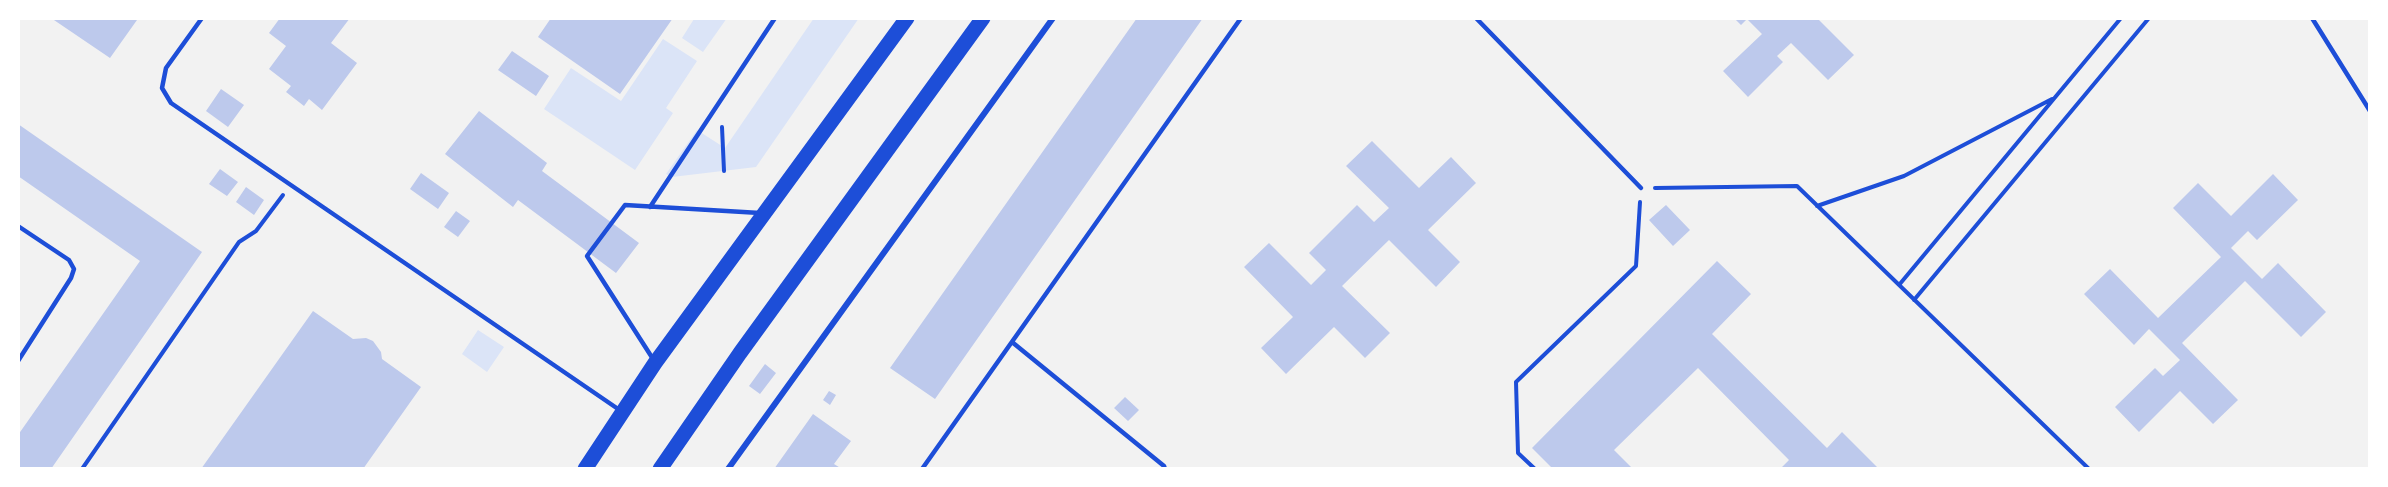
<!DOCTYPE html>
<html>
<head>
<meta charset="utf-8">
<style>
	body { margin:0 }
	#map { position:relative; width:2388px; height:487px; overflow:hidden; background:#f2f2f2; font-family:Barlow,sans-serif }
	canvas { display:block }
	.frame { position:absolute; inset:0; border:20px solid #fff; pointer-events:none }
</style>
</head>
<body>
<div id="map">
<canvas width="2388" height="487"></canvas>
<div class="frame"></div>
</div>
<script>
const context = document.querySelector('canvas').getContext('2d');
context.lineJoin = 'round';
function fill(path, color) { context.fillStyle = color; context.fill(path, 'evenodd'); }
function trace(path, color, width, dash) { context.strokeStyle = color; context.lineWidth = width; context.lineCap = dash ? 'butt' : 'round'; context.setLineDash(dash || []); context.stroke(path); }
fill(new Path2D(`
	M 698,18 L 727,18 L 703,52 L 682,38 L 694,19 Z
	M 814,18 L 859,18 L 756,167 L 672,177 L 666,174 L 697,130 L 725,148 Z
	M 663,39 L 697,61 L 666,108 L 673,113 L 635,170 L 544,109 L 571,68 L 621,101 Z
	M 478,330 L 504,347 L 487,372 L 462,354 Z`), '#dbe4f7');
fill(new Path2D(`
	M 51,18 L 134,18 L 137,20 L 110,58 Z
	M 280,18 L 350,18 L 331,43 L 357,63 L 322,110 L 309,99 L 304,106 L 286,92 L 291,86 L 269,69 L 286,46 L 269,33 Z
	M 551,18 L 673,18 L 620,94 L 538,37 Z
	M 1137,18 L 1203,18 L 935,399 L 890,368 Z
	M 1734,18 L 1817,18 L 1854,55 L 1828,80 L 1791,43 L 1777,56 L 1783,62 L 1748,97 L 1723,71 L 1762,34 L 1747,19 L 1741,25 Z
	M 512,51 L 549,76 L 536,96 L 498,70 Z
	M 221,89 L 244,105 L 228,127 L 206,111 Z
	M 479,111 L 547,163 L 542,171 L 639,243 L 616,273 L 518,200 L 513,207 L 445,154 Z
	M 18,124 L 202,252 L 51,469 L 18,469 L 18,435 L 140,261 L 18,176 Z
	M 1372,141 L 1419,188 L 1451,157 L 1476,183 L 1428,230 L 1460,262 L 1436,287 L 1389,240 L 1342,286 L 1390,333 L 1365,358 L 1334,327 L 1286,374 L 1261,348 L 1293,317 L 1244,267 L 1269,243 L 1311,285 L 1326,270 L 1309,253 L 1357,205 L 1374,222 L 1389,208 L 1346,166 Z
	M 220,169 L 238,182 L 227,196 L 209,184 Z
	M 421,173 L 449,193 L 438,209 L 410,189 Z
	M 2273,174 L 2298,200 L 2257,240 L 2248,231 L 2231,248 L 2262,279 L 2278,263 L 2326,312 L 2301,337 L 2245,281 L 2182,343 L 2238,400 L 2213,424 L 2180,391 L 2139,432 L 2115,407 L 2155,368 L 2163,376 L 2180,360 L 2149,329 L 2134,345 L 2084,294 L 2110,269 L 2158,318 L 2221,257 L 2173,208 L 2198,183 L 2231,216 Z
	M 246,187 L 264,200 L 254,215 L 236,202 Z
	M 1666,205 L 1690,230 L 1673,246 L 1649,220 Z
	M 456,211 L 470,221 L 458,237 L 444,227 Z
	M 1717,261 L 1751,294 L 1712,334 L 1827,448 L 1842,432 L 1879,469 L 1780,469 L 1789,460 L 1698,368 L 1614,450 L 1633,469 L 1553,469 L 1532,448 Z
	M 313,311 L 353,339 L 366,338 L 373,341 L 381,352 L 382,359 L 421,387 L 363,469 L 201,469 Z
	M 765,364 L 776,373 L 760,394 L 749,386 Z
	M 829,391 L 836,395 L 830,405 L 823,400 Z
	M 1125,397 L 1139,410 L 1128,421 L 1114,408 Z
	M 813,414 L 851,441 L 834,464 L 842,469 L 774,469 Z`), '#bdc9ec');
trace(new Path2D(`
	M 722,127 L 724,171
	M 1655,188 L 1797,186 L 2089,469
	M 1817,206 L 1904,176 L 2052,99
	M 1899,285 L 2121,18
	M 1914,300 L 2149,18
	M 82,469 L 239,242 L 256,231 L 283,195
	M 1535,469 L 1518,453 L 1516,382 L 1636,266 L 1640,202`), '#1d4ed8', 4);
trace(new Path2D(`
	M 202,18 L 166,68 L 162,88 L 171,103 L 621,411
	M 1476,18 L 1641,188
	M 2312,18 L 2370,111
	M 650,207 L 775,18
	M 18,226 L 69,260 L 74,269 L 71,278 L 18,361
	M 1012,342 L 1164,466 L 1165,469
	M 653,359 L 587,256 L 625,205 L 760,213
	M 922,469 L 1241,18`), '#1d4ed8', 4.5);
trace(new Path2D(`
	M 728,469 L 1053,18`), '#1d4ed8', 6);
trace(new Path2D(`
	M 585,469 L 655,363 L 907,18
	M 660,469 L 740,353 L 983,18`), '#1d4ed8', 15);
</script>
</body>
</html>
